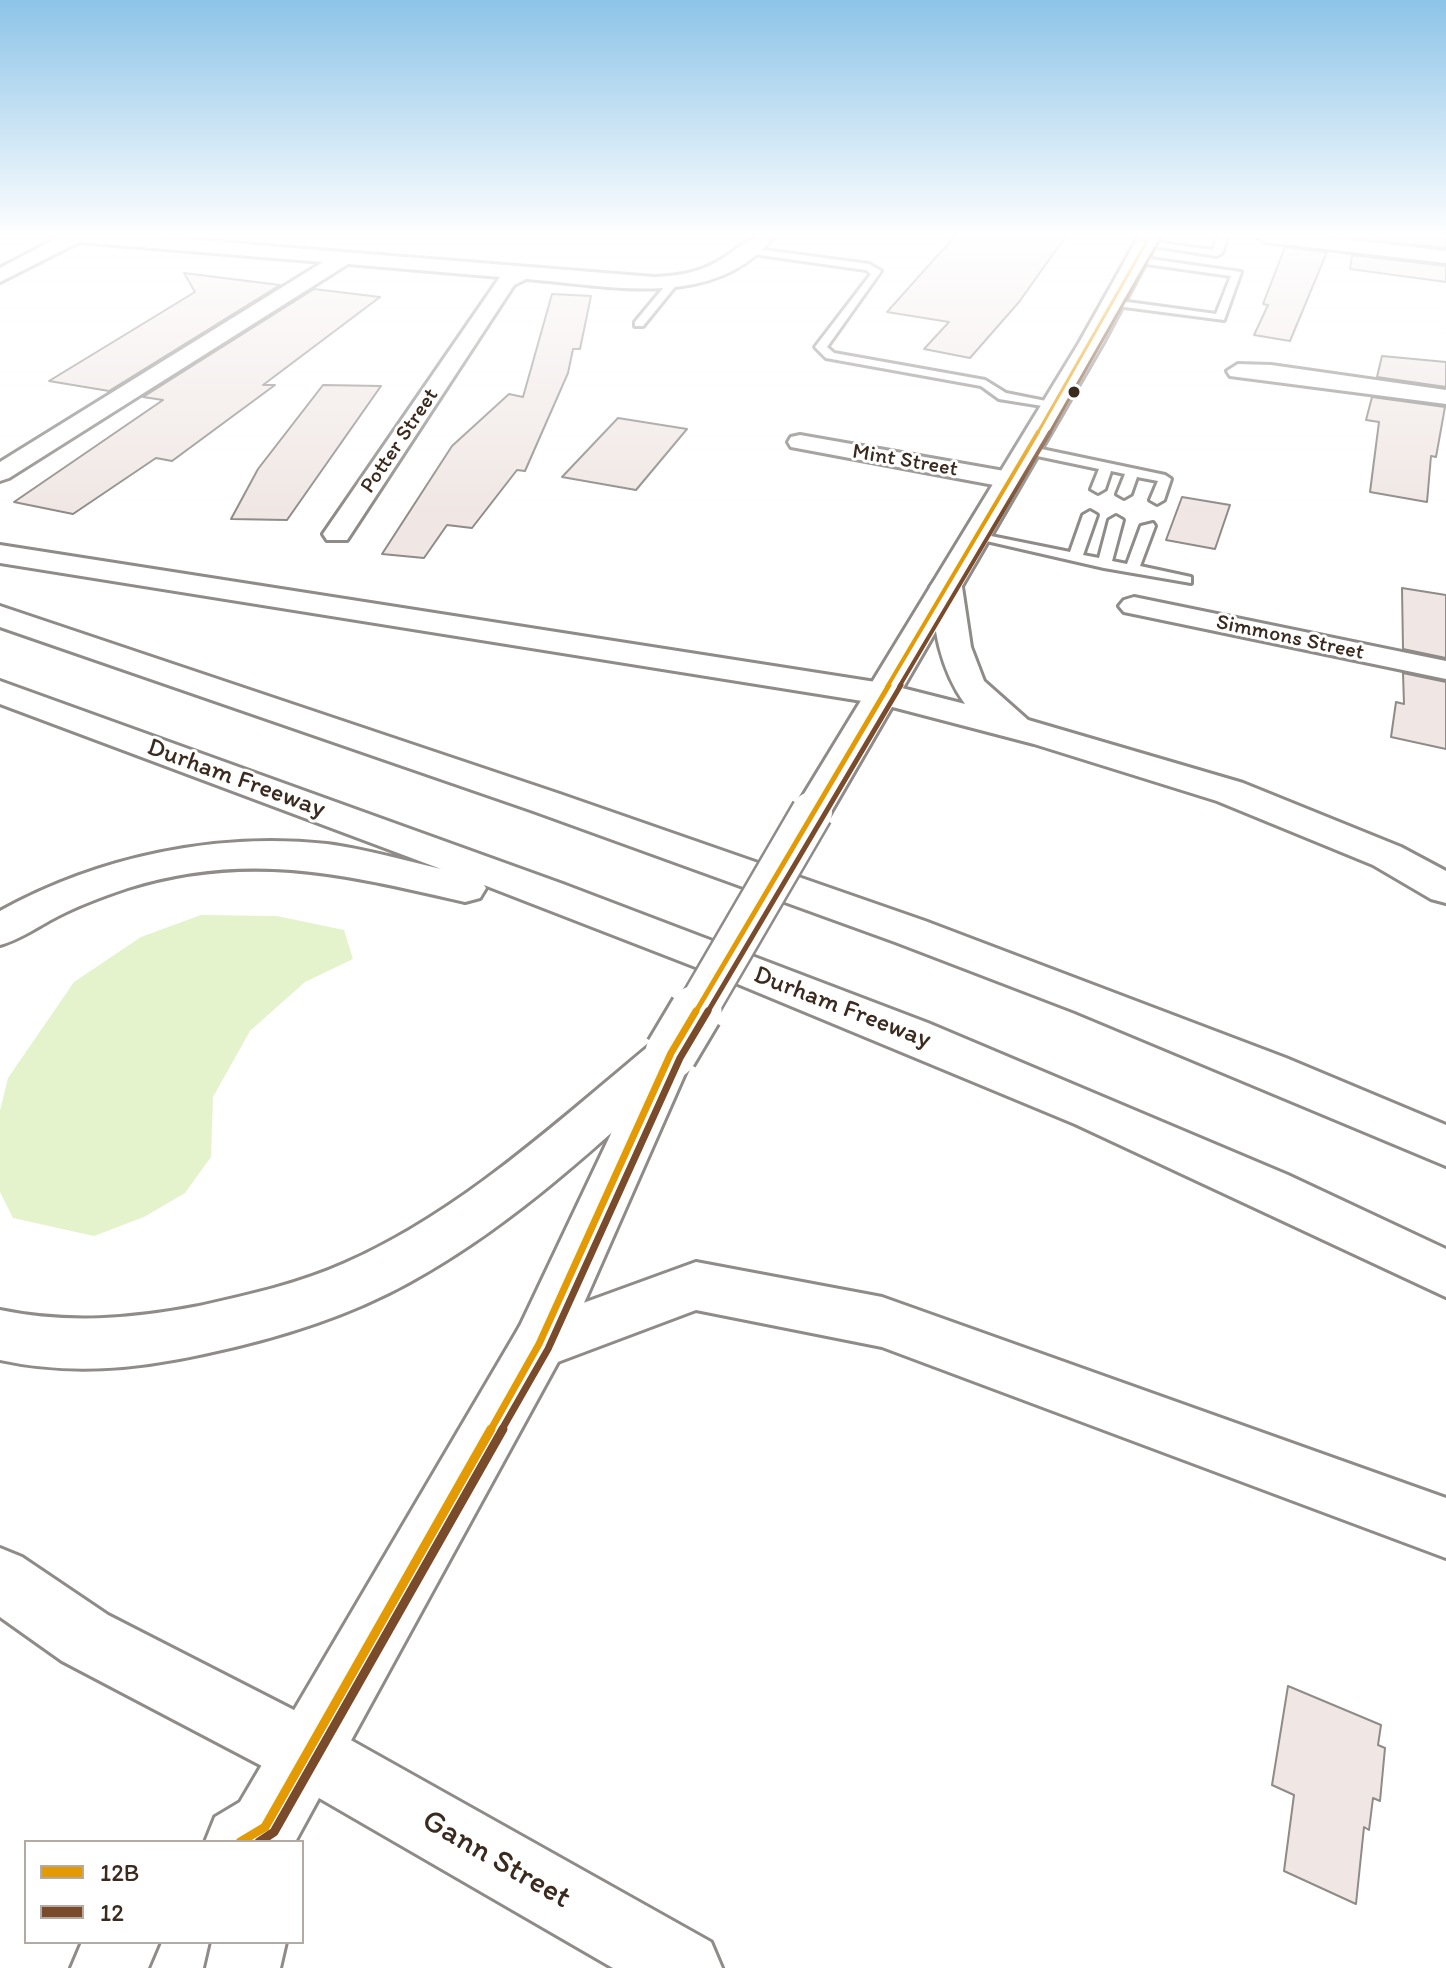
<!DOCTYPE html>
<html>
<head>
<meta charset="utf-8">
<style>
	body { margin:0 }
	#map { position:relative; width:1446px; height:1968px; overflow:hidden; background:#fff; font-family:Itim,sans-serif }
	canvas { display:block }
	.legend { position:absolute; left:24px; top:1840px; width:280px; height:104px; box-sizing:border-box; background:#fff; border:2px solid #b1aaa5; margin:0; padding:10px 14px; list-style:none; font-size:24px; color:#3b2a1e }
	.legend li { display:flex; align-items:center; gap:16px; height:40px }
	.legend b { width:40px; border:2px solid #b1aaa5 }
</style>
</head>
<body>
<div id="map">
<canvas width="1446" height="1968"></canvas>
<ul class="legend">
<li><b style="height:10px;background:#e49a03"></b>12B</li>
<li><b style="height:10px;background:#7a4b2a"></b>12</li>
</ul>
</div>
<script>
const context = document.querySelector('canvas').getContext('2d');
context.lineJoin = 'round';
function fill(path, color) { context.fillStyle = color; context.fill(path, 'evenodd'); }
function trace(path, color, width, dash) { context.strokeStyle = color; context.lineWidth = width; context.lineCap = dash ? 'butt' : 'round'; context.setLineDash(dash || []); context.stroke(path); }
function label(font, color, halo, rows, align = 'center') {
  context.font = font + ' Itim,sans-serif'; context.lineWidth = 6; context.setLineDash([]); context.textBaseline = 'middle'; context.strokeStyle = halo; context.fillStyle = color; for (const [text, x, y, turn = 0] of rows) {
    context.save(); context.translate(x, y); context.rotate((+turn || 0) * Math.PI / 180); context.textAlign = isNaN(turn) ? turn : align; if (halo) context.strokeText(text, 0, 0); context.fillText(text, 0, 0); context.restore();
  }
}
fill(new Path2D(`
	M 201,915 L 277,916 L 344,930 L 353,959 L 305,982 L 250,1031 L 213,1097 L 211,1157 L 185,1193 L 144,1217 L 94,1236 L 13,1218 L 0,1192 L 0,1111 L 8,1078 L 74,982 L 141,937 Z`), '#e4f3cb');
const building = new Path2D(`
	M 955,236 L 1066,236 L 1019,302 L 970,358 L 924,349 L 949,322 L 887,312 Z
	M 1446,236 L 1446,248 L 1355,238 L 1356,236 Z
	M 1285,247 L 1327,252 L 1290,341 L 1254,335 L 1268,305 L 1263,304 Z
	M 1352,255 L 1446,266 L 1446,282 L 1350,269 Z
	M 184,273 L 280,285 L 109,391 L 49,381 L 195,292 Z
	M 314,289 L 380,297 L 263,385 L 275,385 L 172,461 L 156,458 L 73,514 L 14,502 L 163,400 L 143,397 Z
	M 552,294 L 591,296 L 580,349 L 573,349 L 568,373 L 525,471 L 517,470 L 472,528 L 447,525 L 424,558 L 382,554 L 452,446 L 509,394 L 523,397 Z
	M 1382,356 L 1446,362 L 1446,387 L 1377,377 Z
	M 323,385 L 381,386 L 287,520 L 231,519 L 258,469 Z
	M 1372,397 L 1445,407 L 1436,457 L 1431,456 L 1427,502 L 1370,492 L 1379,422 L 1366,420 Z
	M 618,418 L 687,429 L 636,490 L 562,477 Z
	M 1182,497 L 1230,505 L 1215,549 L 1166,540 Z
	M 1402,588 L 1446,595 L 1446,658 L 1403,649 Z
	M 1403,673 L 1446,682 L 1446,749 L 1391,737 L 1396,702 L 1404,704 Z
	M 1288,1686 L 1381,1725 L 1378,1745 L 1385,1748 L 1380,1801 L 1373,1798 L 1369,1830 L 1364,1827 L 1356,1904 L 1284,1871 L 1294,1795 L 1272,1785 Z`);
fill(building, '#f0e7e4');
trace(building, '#8e8b88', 2);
const lane = new Path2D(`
	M 1218,236 L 1228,236 L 1222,253 L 1217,256 L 1140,244 L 1145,241 L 1213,250 Z
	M 749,248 L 869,264 L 881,271 L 827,347 L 834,353 L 985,380 L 1006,393 L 1061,404 L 1055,408 L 999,399 L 981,386 L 826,358 L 815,347 L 871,274 L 866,270 L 746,253 Z
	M 1136,257 L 1241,272 L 1224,320 L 1109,305 L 1109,301 L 1113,300 L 1216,314 L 1231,276 L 1132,262 Z
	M 669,281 L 678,283 L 643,326 L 635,326 L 635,322 Z
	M 1027,446 L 1165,475 L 1171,479 L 1164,500 L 1157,504 L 1150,500 L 1158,481 L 1137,477 L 1131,494 L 1124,498 L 1117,494 L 1125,474 L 1111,471 L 1105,489 L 1098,493 L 1091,489 L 1099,469 L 1023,453 L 1021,450 Z
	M 1090,511 L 1097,515 L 1083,555 L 1099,558 L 1109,520 L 1116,516 L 1123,520 L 1112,561 L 1127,564 L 1141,526 L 1153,523 L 1155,526 L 1140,566 L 1191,577 L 1191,583 L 1104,568 L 969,537 L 976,533 L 1070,552 L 1083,515 Z`);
const street = new Path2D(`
	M 61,236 L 144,236 L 654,277 C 674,276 693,274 711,265 C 738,252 743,236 774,236 C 716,312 607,285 526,279 L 514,285 L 351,534 L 347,540 L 327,540 L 323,534 L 500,277 L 348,264 L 9,478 L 0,481 L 0,462 L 323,262 L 79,242 L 0,282 L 0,268 Z
	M 1256,236 L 1316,236 L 1446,251 L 1446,263 L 1265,242 Z
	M 1238,364 L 1271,365 L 1446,390 L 1446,404 L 1230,376 L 1227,371 Z
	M 800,435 L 1010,472 L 1023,480 L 1010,488 L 791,447 L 788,442 L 791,437 Z
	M 1134,597 L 1446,661 L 1446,679 L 1124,612 L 1119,606 L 1124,600 Z`);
const secondary = new Path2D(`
	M 307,1719 L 331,1729 L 711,1942 L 722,1968 L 613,1968 L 319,1798 L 295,1842 L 205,1842 L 215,1817 L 240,1802 L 283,1729 Z
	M 82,1942 L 159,1942 L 148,1968 L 71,1968 Z
	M 212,1942 L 286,1942 L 280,1968 L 206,1968 Z`);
const primary = new Path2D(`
	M 1139,236 L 1160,236 L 1103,343 L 831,812 L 826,821 L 812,824 L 798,821 L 793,812 L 1079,343 Z
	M 671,1035 L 687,1041 L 694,1053 L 558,1362 L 331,1777 L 307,1787 L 283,1777 L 273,1753 L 283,1729 L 520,1326 L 655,1041 Z`);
const highway = new Path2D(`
	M 0,545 L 882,683 L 965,704 C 939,667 935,631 930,587 L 935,580 L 957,580 L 962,587 L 971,647 L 984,681 L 1028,720 L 1243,783 L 1401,847 L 1446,871 L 1446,903 L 1431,899 L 1373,865 L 1217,801 L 1034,744 L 881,704 L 0,563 Z
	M 0,606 L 560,794 L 925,921 L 1286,1058 L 1446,1125 L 1446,1166 L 1075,1011 L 895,942 L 533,811 L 0,627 Z
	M 0,681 L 563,884 L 928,1023 L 1288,1175 L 1446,1249 L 1446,1297 L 1075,1124 L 716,975 L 484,885 L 486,888 L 480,898 L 465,902 C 346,875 249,850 128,888 C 101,897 74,907 49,921 C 33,930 18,940 0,945 L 0,911 C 98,857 215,832 327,844 C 365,849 403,860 441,869 L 0,704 Z
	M 671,1035 L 687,1041 L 694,1053 L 687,1065 C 600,1143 513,1226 410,1282 C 347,1317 275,1339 204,1354 C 136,1369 69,1375 0,1360 L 0,1310 C 67,1324 132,1319 199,1306 C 248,1295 298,1284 345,1263 C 461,1212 558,1121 655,1041 Z
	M 696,1262 L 882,1297 L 1446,1498 L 1446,1558 L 882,1347 L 696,1310 L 539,1369 L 520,1362 L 511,1344 L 520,1326 Z
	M 0,1548 L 22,1557 L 108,1615 L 331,1729 L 341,1753 L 331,1777 L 307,1787 L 283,1777 L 62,1661 L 0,1617 Z`);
trace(lane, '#8e8b88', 6);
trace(street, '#8e8b88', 6);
trace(secondary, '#8e8b88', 6);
trace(primary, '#8e8b88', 6);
trace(highway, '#8e8b88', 6);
fill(lane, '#fff');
fill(street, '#fff');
fill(secondary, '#fff');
fill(primary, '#fff');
fill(highway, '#fff');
const primaryBridgeFar1 = new Path2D(`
	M 695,1013 L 812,812`);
const primaryBridge = new Path2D(`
	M 671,1053 L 696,1011`);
trace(primaryBridgeFar1, '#8e8b88', 45, []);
trace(primaryBridge, '#8e8b88', 57, []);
trace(primaryBridgeFar1, '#fff', 40);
trace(primaryBridge, '#fff', 51);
trace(new Path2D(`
	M 1037,434 L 1150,236`), '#e49a03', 3);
trace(new Path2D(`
	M 887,687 L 1038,432`), '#e49a03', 4);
trace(new Path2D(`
	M 695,1013 L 889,685`), '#e49a03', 5);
trace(new Path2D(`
	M 490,1431 L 539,1344 L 671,1053 L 696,1011`), '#e49a03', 7);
trace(new Path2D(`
	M 240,1842 L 265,1827 L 491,1429`), '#e49a03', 9);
trace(new Path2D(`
	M 1049,434 L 1159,241`), '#7a4b2a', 3);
trace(new Path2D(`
	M 899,687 L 1050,432`), '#7a4b2a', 4);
trace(new Path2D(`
	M 707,1013 L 901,685`), '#7a4b2a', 5);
trace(new Path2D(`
	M 501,1431 L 548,1349 L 680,1058 L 708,1011`), '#7a4b2a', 7);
trace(new Path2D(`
	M 259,1842 L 274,1832 L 503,1429`), '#7a4b2a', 9);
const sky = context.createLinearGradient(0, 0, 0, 512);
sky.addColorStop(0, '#8dc4e8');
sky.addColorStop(0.46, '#fff');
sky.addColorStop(1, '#ffffff00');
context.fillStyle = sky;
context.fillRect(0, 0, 1446, 512);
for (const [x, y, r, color] of [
	[1074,392,7,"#3b2a1e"]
]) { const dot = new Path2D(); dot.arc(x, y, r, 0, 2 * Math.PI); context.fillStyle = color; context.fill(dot); trace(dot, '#fff', 3); }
label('22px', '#3b2a1e', '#fff', [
	["Potter Street",400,441,-56],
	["Mint Street",905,461,10],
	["Simmons Street",1290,638,12]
]);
label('26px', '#3b2a1e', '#fff', [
	["Durham Freeway",236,779,20],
	["Durham Freeway",842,1008,21]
]);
label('32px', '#3b2a1e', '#fff', [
	["Gann Street",496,1860,30]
]);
</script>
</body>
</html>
